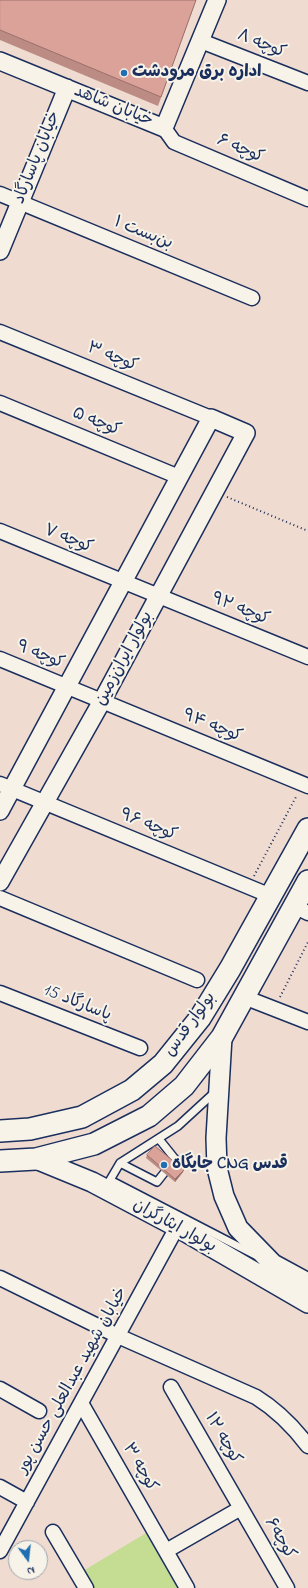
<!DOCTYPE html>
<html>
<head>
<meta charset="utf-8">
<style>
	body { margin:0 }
	#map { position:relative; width:308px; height:1588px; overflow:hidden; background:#efdbd0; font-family:"Indie Flower",sans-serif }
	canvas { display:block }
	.north { position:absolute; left:8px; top:1540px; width:40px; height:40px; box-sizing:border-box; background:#f7f3e8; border:1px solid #9fa5b1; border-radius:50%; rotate:165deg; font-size:11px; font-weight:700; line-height:16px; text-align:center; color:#1b2f5e }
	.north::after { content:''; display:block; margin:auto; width:14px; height:18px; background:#1f6fb2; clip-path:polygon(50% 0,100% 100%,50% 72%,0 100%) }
</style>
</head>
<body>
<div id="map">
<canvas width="308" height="1588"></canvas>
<div class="north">N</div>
</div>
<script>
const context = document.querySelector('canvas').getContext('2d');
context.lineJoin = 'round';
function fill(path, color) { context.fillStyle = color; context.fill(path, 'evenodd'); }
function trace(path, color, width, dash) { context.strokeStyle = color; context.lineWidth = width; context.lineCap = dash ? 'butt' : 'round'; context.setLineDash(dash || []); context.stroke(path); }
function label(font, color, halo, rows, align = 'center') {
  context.font = font + ' "Indie Flower","Playpen Sans Arabic",sans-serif'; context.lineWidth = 4; context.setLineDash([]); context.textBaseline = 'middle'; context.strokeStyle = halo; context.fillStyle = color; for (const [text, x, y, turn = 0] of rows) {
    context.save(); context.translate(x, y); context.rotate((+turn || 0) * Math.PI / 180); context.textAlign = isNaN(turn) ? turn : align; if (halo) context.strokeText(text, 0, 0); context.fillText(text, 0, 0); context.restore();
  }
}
fill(new Path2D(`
	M 146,1533 L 179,1588 L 93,1588 L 83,1571 Z`), '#c5dd93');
const service = new Path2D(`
	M 215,1092 L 178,1126 L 120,1163 L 110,1180 L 255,1255
	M 120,1163 L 157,1182 L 175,1159 L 159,1139`);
const minor = new Path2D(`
	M 201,41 L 308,83
	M 164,128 L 174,142 L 308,199
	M 0,194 L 252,298
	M 0,332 L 211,418
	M 0,403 L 179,477
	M 0,531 L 308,657
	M 0,659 L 308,786
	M 0,784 L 271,896
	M 0,898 L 197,980
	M 294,906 L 308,913
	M 0,993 L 140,1048
	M 244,997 L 308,1022
	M 0,1278 L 118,1336 L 256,1397 C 277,1410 293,1426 308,1446
	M 171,1387 L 287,1588
	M 0,1389 L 39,1411
	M 81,1403 L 187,1588
	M 0,1487 L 27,1502
	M 53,1532 L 86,1588
	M 0,1551 L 177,1227
	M 166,1551 L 241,1508`);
const tertiary = new Path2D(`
	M 0,61 L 164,128 L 217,0
	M 0,251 L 67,88
	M 0,811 L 211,418 L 246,433 L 102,701 L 0,882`);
const secondary = new Path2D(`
	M 222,1037 L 216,1138 L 217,1168 L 224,1196 L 238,1228 L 273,1264 L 308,1283
	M 36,1159 L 92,1182 L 177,1227 L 308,1303`);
const primary = new Path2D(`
	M 0,1131 L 30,1129 L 82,1117 L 132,1090 L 163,1064 L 200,1018 L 230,969 L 308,829
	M 0,1161 L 36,1159 L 94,1144 L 149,1116 L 184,1086 L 222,1037 L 308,881`);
trace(service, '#1b2f5e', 10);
trace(minor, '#1b2f5e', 17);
trace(tertiary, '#1b2f5e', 20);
trace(secondary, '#1b2f5e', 22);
trace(primary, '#1b2f5e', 24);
trace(new Path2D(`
	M 227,497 L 308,531
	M 254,876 L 297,795
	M 280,997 L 308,942`), '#1b2f5e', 2, [1, 3]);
trace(service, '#f7f3e8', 7);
trace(minor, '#f7f3e8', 14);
trace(tertiary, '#f7f3e8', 17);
trace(secondary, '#f7f3e8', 19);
trace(primary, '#f7f3e8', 21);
fill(new Path2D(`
	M 0,0 L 196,0 L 158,106 L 0,40 Z
	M 147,1155 L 183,1172 L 175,1182 L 146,1158 Z`), '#bc8b84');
fill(new Path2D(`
	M 184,1170 L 183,1172 L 175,1182 L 175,1179 Z`), '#99716b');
const building = new Path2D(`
	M 0,0 L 196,0 L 161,97 L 0,30 Z
	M 155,1146 L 184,1170 L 175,1179 L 147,1155 Z`);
fill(building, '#dba299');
trace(building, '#99716b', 1);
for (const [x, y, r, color] of [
	[124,73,4,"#1f6fb2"],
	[164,1165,4,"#1f6fb2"]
]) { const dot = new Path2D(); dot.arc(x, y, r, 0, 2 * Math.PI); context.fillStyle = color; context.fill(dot); trace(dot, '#f7f3e8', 1.5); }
label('17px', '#1b2f5e', '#f7f3e8', [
	["کوچه ۸",261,45,22],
	["خیابان شاهد",113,107,22],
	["کوچه ۶",240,150,23],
	["خیابان پاسارگاد",38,158,-68],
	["بن‌بست ۱",143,234,22],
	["کوچه ۳",112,358,22],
	["کوچه ۵",96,423,22],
	["کوچه ۷",68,540,22],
	["کوچه ۹۲",240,610,22],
	["کوچه ۹",40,656,22],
	["بولوار ایران‌زمین",125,659,-62],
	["کوچه ۹۴",212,727,22],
	["کوچه ۹۶",148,826,22],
	["پاسارگاد 15",77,1004,22],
	["بولوار قدس",191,1025,-54],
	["بولوار ایثارگران",174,1227,29],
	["خیابان شهید عبدالعلی حسن پور",73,1381,-61],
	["کوچه ۱۲",222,1439,60],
	["کوچه ۳",139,1468,60],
	["کوچه۶",279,1539,60]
]);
label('bold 17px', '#1b2f5e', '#f7f3e8', [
	["اداره برق مرودشت",132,73],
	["جایگاه CNG قدس",172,1165]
], 'left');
</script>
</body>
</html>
